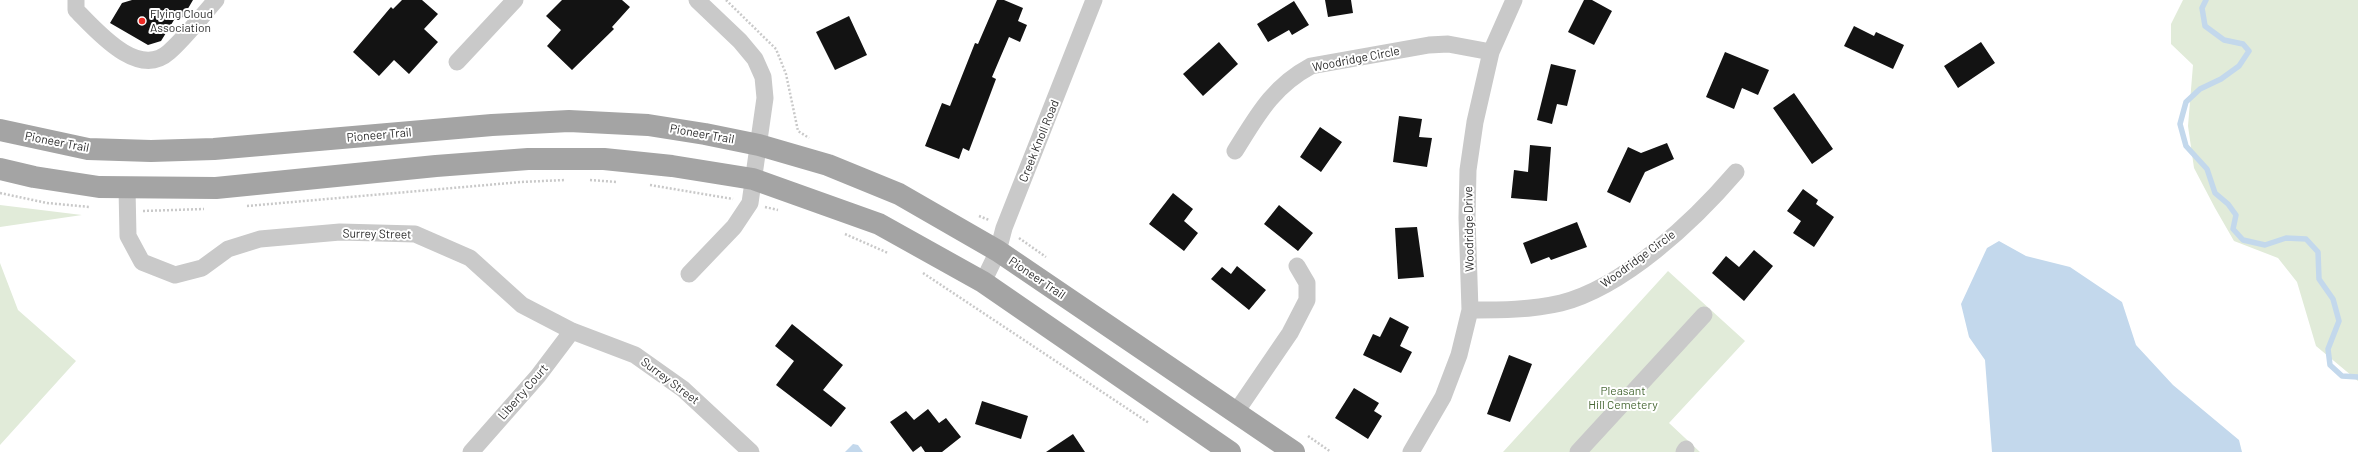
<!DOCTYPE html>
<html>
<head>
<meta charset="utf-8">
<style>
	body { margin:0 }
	canvas { display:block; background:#fff }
</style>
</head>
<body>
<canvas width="2358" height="452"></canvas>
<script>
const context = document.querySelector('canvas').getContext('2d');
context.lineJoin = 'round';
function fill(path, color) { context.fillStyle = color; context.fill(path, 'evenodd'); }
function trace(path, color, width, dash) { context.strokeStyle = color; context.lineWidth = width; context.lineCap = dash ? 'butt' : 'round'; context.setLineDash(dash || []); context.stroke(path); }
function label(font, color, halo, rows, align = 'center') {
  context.font = font + ' Barlow,sans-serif'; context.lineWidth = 4; context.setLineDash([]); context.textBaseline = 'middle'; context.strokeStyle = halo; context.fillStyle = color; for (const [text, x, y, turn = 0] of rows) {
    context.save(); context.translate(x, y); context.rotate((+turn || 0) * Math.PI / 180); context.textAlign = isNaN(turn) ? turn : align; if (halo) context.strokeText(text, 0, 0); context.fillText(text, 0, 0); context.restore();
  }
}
fill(new Path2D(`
	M 2183,0 L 2358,0 L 2358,381 L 2316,346 L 2297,282 L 2278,258 L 2234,241 L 2215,208 L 2194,168 L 2188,126 L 2193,65 L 2171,44 L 2171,24 Z
	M 0,205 L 82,215 L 0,227 Z
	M 0,263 L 18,310 L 76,361 L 0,445 Z
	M 1668,271 L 1745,341 L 1669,423 L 1700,452 L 1503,452 Z`), '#e1ebd9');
fill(new Path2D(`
	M 1999,241 L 2026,256 L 2070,267 L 2122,302 L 2136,345 L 2173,385 L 2239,440 L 2242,452 L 1992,452 L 1985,360 L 1969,337 L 1961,304 L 1987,248 Z
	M 853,444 L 858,445 L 863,452 L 845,452 Z`), '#c3d8ec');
trace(new Path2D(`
	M 2206,0 L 2202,8 L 2205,26 L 2224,40 L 2243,44 L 2249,51 L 2239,66 L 2221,79 L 2200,89 L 2186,102 L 2180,124 L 2186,146 L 2207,169 L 2215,193 L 2228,204 L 2236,215 L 2233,229 L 2243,240 L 2265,245 L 2286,238 L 2306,239 L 2318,252 L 2319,279 L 2333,299 L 2339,321 L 2328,349 L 2330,365 L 2342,376 L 2358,377`), '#c3d8ec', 5.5);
fill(new Path2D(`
	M 132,0 L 193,0 L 183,17 L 174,20 L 161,41 L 148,45 L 110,23 L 122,3 Z
	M 402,0 L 422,0 L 438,14 L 424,29 L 438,42 L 409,74 L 394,60 L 379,76 L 353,52 L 391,7 L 393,9 Z
	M 562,0 L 622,0 L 630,7 L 612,27 L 614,29 L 572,70 L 547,46 L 561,30 L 546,16 Z
	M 997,0 L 1004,0 L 1023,8 L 1018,21 L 1027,25 L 1020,42 L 1009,37 L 992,77 L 996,79 L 969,151 L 963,148 L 959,159 L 925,146 L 942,103 L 950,106 L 975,43 L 978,44 Z
	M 1325,0 L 1351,0 L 1353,13 L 1328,17 Z
	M 1584,0 L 1592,0 L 1612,11 L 1594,45 L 1568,32 Z
	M 1294,1 L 1309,25 L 1292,35 L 1289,30 L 1268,42 L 1257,24 Z
	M 849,16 L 867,55 L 835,70 L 816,32 Z
	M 1854,26 L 1874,36 L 1876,32 L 1904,45 L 1893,69 L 1844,46 Z
	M 1219,42 L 1238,64 L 1203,96 L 1183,74 Z
	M 1981,42 L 1995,63 L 1958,88 L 1944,66 Z
	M 1725,52 L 1769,70 L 1758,95 L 1742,88 L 1734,109 L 1706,97 Z
	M 1551,64 L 1576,70 L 1567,106 L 1557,104 L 1552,124 L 1537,120 Z
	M 1794,93 L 1833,149 L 1812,164 L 1773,108 Z
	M 1399,116 L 1422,119 L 1419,137 L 1432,138 L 1427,167 L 1393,162 Z
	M 1320,127 L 1342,142 L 1321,172 L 1300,157 Z
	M 1667,143 L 1674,159 L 1645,172 L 1630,203 L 1607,192 L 1628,147 L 1641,153 Z
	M 1530,145 L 1551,147 L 1547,201 L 1511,198 L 1514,170 L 1528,172 Z
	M 1803,189 L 1818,200 L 1816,204 L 1834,217 L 1814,247 L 1793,233 L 1801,221 L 1787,211 Z
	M 1173,193 L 1193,209 L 1184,221 L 1198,233 L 1184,251 L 1149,224 Z
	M 1279,205 L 1313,233 L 1298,251 L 1264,224 Z
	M 1577,222 L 1587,247 L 1551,260 L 1549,257 L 1531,264 L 1523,243 Z
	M 1417,227 L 1424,277 L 1398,279 L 1395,228 Z
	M 1754,250 L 1773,266 L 1744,301 L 1712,273 L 1726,256 L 1739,267 Z
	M 1237,266 L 1266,290 L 1249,310 L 1211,279 L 1222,267 L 1231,274 Z
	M 1390,317 L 1409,327 L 1400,346 L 1412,352 L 1401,373 L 1363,355 L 1373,334 L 1380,337 Z
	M 792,324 L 843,365 L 823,390 L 846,408 L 831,427 L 776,385 L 794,361 L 775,346 Z
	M 1509,355 L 1532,364 L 1510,422 L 1487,414 Z
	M 1354,388 L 1379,403 L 1374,411 L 1382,416 L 1368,439 L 1335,418 Z
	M 982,401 L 1028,416 L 1021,439 L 975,424 Z
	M 928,409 L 939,423 L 946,418 L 961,437 L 942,452 L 925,452 L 921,446 L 913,452 L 890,422 L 906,411 L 914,420 Z
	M 1073,434 L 1085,452 L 1046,452 Z`), '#131313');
trace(new Path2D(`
	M 726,0 L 776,49 L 786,74 L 798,131 L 809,138
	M 590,180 L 617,182
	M 650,185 L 733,199
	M 0,193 L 47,203 L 90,207
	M 247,206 L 521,182 L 565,180
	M 765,207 L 778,210
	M 143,211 L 204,209
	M 979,216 L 989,220
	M 845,234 L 888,253
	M 1019,238 L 1046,257
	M 923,273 L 1149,423
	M 1308,436 L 1331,452`), '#c9c9c9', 2.5, [2, 2]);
trace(new Path2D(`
	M 76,0 L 76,10 C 96,30 138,80 169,52 C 186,37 201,17 216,0
	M 457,62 L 515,0
	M 1235,151 C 1257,116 1272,87 1311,66 L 1429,45 L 1448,44 L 1491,52
	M 127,188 L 128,236 L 142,262 L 175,275 L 202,268 L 228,249 L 260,239 L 340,232 L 415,234 L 470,258 L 522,305 L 572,331 L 635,355 L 683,389 L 751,452
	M 689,274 L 734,227 L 750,203 L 765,98 L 763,77 L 755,59 L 740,41 L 697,0
	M 983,282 L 998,251 L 1004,228 L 1094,0
	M 1470,310 C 1501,310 1531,310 1561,303 C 1624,287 1694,221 1736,172
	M 1236,412 L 1290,333 L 1307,300 L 1307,283 L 1297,266
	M 471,452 L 538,376 L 572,331
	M 1411,452 L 1443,397 L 1459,355 L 1470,310 L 1467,218 L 1468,170 L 1475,122 L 1491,52 L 1514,0
	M 1578,452 L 1704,315
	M 1684,452 L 1686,449`), '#c9c9c9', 17);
trace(new Path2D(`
	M 0,130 L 88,149 L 151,151 L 214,149 L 492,125 L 569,121 L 648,125 L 705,134 L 759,145 L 828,165 L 899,194 L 998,251 L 1294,452
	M 0,169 L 34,177 L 99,187 L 216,188 L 436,166 L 528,159 L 604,159 L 672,166 L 753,179 L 879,224 L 983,282 L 1230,452`), '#a4a4a4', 22);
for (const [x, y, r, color] of [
	[142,21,4,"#ee2a24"]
]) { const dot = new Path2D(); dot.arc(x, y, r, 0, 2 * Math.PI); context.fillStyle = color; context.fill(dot); trace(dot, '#fff', 1.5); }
label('12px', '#2c2c2c', '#fff', [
	["Flying Cloud",150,14],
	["Association",150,28]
], 'left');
label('12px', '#2c2c2c', '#fff', [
	["Woodridge Circle",1356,59,-11],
	["Pioneer Trail",702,134,10],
	["Pioneer Trail",379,135,-5],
	["Creek Knoll Road",1039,141,-68],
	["Pioneer Trail",57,142,11],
	["Woodridge Drive",1469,229,-91],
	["Surrey Street",377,234,1],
	["Woodridge Circle",1638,259,-36],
	["Pioneer Trail",1037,278,34],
	["Surrey Street",670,381,37],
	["Liberty Court",523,392,-49]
]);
label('12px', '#4a6a38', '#fff', [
	["Pleasant",1623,391],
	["Hill Cemetery",1623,405]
]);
</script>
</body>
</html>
